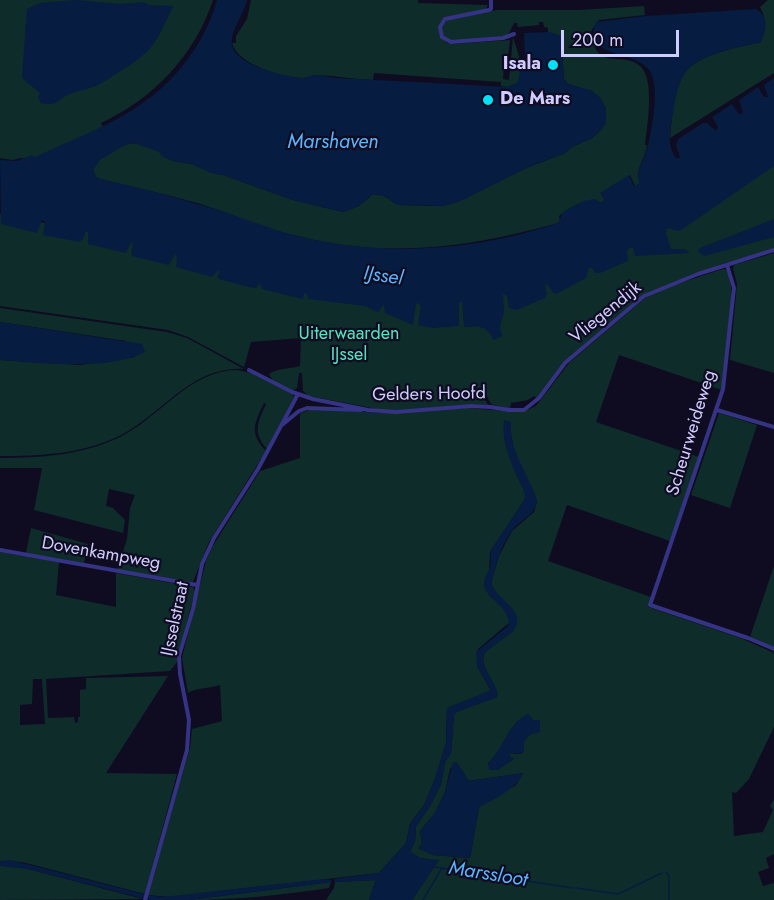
<!DOCTYPE html>
<html>
<head>
<meta charset="utf-8">
<style>
	body { margin:0 }
	#map { position:relative; width:774px; height:900px; overflow:hidden; background:#0f0c21; font-family:Jost,sans-serif }
	canvas { display:block }
	.scale { position:absolute; left:561px; top:30px; width:118px; height:27px; box-sizing:border-box; border:3px solid #d1ccff; border-top:0; padding-left:8px; font-size:18px; line-height:21px; white-space:nowrap; color:#d1ccff; -webkit-text-stroke:4px #0f0c21; paint-order:stroke }
</style>
</head>
<body>
<div id="map">
<canvas width="774" height="900"></canvas>
<div class="scale">200 m</div>
</div>
<script>
const context = document.querySelector('canvas').getContext('2d');
context.lineJoin = 'round';
function fill(path, color) { context.fillStyle = color; context.fill(path, 'evenodd'); }
function trace(path, color, width, dash) { context.strokeStyle = color; context.lineWidth = width; context.lineCap = dash ? 'butt' : 'round'; context.setLineDash(dash || []); context.stroke(path); }
function label(font, color, halo, rows, align = 'center') {
  context.font = font + ' Jost,sans-serif'; context.lineWidth = 4.5; context.setLineDash([]); context.textBaseline = 'middle'; context.strokeStyle = halo; context.fillStyle = color; for (const [text, x, y, turn = 0] of rows) {
    context.save(); context.translate(x, y); context.rotate((+turn || 0) * Math.PI / 180); context.textAlign = isNaN(turn) ? turn : align; if (halo) context.strokeText(text, 0, 0); context.fillText(text, 0, 0); context.restore();
  }
}
fill(new Path2D(`
	M 0,0 L 213,0 C 195,55 153,99 101,123 L 115,150 L 128,143 L 138,144 L 158,151 L 173,161 L 192,164 L 212,173 L 223,175 L 293,200 L 343,212 L 359,206 L 373,194 L 384,196 L 398,205 L 443,206 L 460,201 L 524,169 L 565,153 L 572,147 L 592,138 L 602,129 L 606,122 L 606,109 L 601,99 L 592,91 L 568,84 L 564,79 L 561,36 L 548,32 L 548,28 L 544,27 L 543,22 L 539,22 L 539,25 L 518,27 L 517,23 L 514,23 L 509,33 L 504,36 L 452,41 C 444,38 442,34 442,26 L 448,19 L 497,10 L 579,10 L 644,6 L 645,15 L 599,20 L 591,31 C 595,74 623,49 641,67 C 655,81 647,127 645,145 L 647,145 C 646,159 634,168 640,182 L 638,186 L 635,186 L 630,175 L 604,200 L 603,203 C 587,197 573,205 559,216 L 560,220 L 558,223 C 486,243 416,255 342,245 C 317,241 290,235 266,227 C 243,220 221,210 197,203 C 165,194 132,187 100,179 L 96,177 L 92,167 L 21,158 L 12,160 L 0,158 Z
	M 251,0 L 418,0 L 418,3 L 488,5 L 485,10 L 446,17 L 439,25 L 440,36 L 447,43 L 453,44 L 510,40 L 507,67 L 504,67 L 503,79 L 509,80 L 513,37 C 518,53 524,67 518,83 L 508,87 L 501,86 L 501,82 L 374,73 L 373,80 C 354,79 335,76 317,75 C 312,75 308,78 304,78 C 283,78 238,65 232,43 L 236,43 L 236,36 L 247,19 Z
	M 768,0 L 774,0 L 774,73 L 670,138 C 672,118 673,92 684,74 C 696,54 740,47 761,42 L 764,16 L 760,7 Z
	M 774,160 L 774,249 L 722,264 L 644,294 L 594,336 L 557,371 L 537,398 L 534,396 L 528,400 L 511,403 L 510,409 L 491,404 L 483,389 L 480,390 L 488,405 L 474,404 L 388,411 L 309,396 L 303,391 L 302,373 L 299,373 L 297,388 L 292,391 L 274,383 L 269,374 C 277,368 290,369 300,366 L 301,338 L 251,342 L 244,367 L 188,337 L 168,330 L 0,306 L 0,214 L 134,241 L 383,303 Z
	M 774,253 L 774,373 L 730,360 L 737,284 L 733,269 L 734,265 Z
	M 723,269 L 727,270 C 738,291 725,363 722,390 L 619,355 L 596,422 L 699,457 L 670,541 L 567,505 L 548,561 L 651,597 L 648,607 L 743,639 L 774,653 L 774,727 L 749,779 L 736,793 L 732,792 L 734,836 L 763,832 L 773,810 L 770,806 L 774,799 L 774,854 L 766,858 L 769,868 L 758,872 L 763,886 L 774,883 L 774,900 L 412,900 L 438,861 L 420,858 L 410,852 L 415,841 L 416,826 L 430,806 L 441,784 L 445,762 L 451,753 L 454,715 L 456,712 L 497,697 C 498,681 477,667 485,652 L 513,631 L 514,612 L 494,590 L 491,584 L 492,579 L 499,556 L 512,531 L 534,512 L 537,501 L 516,458 L 510,432 L 505,443 L 517,476 L 525,492 L 525,499 L 490,552 L 488,594 L 505,609 L 510,622 L 478,649 L 477,666 L 491,691 L 447,708 L 446,743 L 435,779 L 424,805 L 410,824 L 406,843 L 379,873 L 170,897 L 147,895 L 190,748 L 192,729 L 222,721 L 220,685 C 208,689 198,687 188,693 L 182,658 L 206,561 L 211,549 L 260,471 L 300,458 L 300,413 L 313,409 L 383,413 L 466,408 L 523,412 L 536,406 L 569,363 L 645,298 L 659,290 ZM 528,715 L 533,720 L 529,735 L 524,741 L 524,750 L 521,754 L 509,753 L 510,757 L 498,770 L 491,770 L 488,763 C 505,749 507,724 528,715 ZM 457,763 L 469,781 L 523,773 L 516,785 L 479,807 L 470,858 L 433,855 L 418,848 L 422,844 L 420,831 L 435,813 L 445,792 L 450,769 Z
	M 0,308 L 167,332 L 187,338 L 244,369 C 191,366 164,413 121,435 C 84,454 41,456 0,456 L 0,360 L 80,365 L 135,357 L 126,341 L 0,322 Z
	M 237,370 L 251,373 L 292,394 L 294,397 L 267,449 C 252,432 258,422 266,404 L 264,403 C 254,424 249,433 266,451 L 209,542 L 193,582 L 117,570 L 127,539 L 130,508 L 135,495 L 109,489 L 106,506 L 113,508 L 125,520 L 123,533 L 34,510 L 42,468 L 0,468 L 0,458 C 41,458 81,455 118,438 C 159,419 189,370 237,370 Z
	M 719,413 L 757,425 L 730,508 L 691,495 Z
	M 31,528 L 88,544 L 84,563 L 26,553 Z
	M 0,552 L 59,562 L 56,595 L 116,607 L 116,573 L 193,587 L 195,591 L 177,662 L 170,671 L 46,679 L 48,718 L 74,717 L 75,723 L 78,722 L 78,717 L 80,717 L 80,690 L 86,689 L 86,678 L 168,676 L 106,773 L 177,774 L 145,894 L 22,862 L 0,861 ZM 33,679 L 42,679 L 45,724 L 20,725 L 20,705 L 32,704 Z
	M 774,566 L 774,648 L 750,637 Z
	M 9,865 L 28,869 L 143,899 L 0,900 L 0,866 Z
	M 376,880 L 369,900 L 326,900 L 334,888 L 335,882 Z
	M 331,882 L 329,888 C 283,895 236,900 189,900 Z`), '#0e2c2a');
fill(new Path2D(`
	M 76,0 L 120,4 L 144,2 L 149,5 L 173,6 C 171,12 168,17 165,23 C 154,49 143,57 119,72 C 112,76 108,80 100,84 C 90,89 80,90 70,94 C 57,99 58,107 41,103 L 38,97 L 40,93 L 23,79 L 22,76 L 27,9 L 40,3 Z
	M 217,0 L 247,0 C 244,15 230,30 232,45 C 235,65 285,77 302,78 C 307,78 311,75 316,75 C 323,75 331,78 339,78 L 508,87 L 518,83 L 521,65 L 525,63 L 524,33 L 549,32 L 561,36 L 564,79 L 568,84 L 592,91 L 601,99 L 606,109 L 606,122 L 602,129 L 592,138 L 572,147 L 565,153 L 524,169 L 460,201 L 443,206 L 398,205 L 384,196 L 373,194 L 359,206 L 343,212 L 293,200 L 223,175 L 211,173 L 192,164 L 173,161 L 163,157 L 158,151 L 133,143 L 123,146 L 100,160 L 93,170 L 96,177 C 108,182 123,184 136,187 C 156,192 177,198 197,204 C 230,212 260,226 293,235 C 380,257 473,252 558,223 L 563,212 L 584,201 L 594,199 L 603,203 L 604,200 L 600,193 L 629,175 L 634,186 L 639,184 C 637,162 643,166 647,149 C 652,131 660,87 650,71 C 635,49 581,59 596,22 L 646,16 L 756,9 C 769,16 767,29 761,42 C 740,47 697,54 685,73 C 676,86 675,103 672,118 C 670,133 667,145 676,158 L 680,158 L 676,145 L 678,139 L 703,123 L 707,123 L 716,131 L 718,127 L 712,117 L 732,104 L 739,114 L 742,114 L 743,112 L 739,100 L 758,87 L 764,97 L 768,97 L 764,85 L 774,78 L 774,166 L 684,228 L 679,231 L 667,228 L 666,233 L 671,249 L 684,249 L 690,253 L 635,256 L 633,248 L 629,248 L 627,251 L 628,261 L 600,273 L 595,273 L 592,268 L 589,268 L 586,278 L 556,294 L 554,294 L 547,284 L 545,285 L 547,294 L 545,298 L 517,310 L 509,308 L 507,296 L 503,294 C 503,300 504,305 504,310 C 503,321 497,326 503,336 L 493,340 C 488,325 477,326 464,327 L 462,301 L 459,303 L 459,326 L 433,328 L 418,325 L 421,306 L 418,303 L 416,304 L 413,325 L 385,313 L 384,304 L 378,312 L 365,306 L 308,299 L 307,293 L 304,294 L 303,299 L 262,289 L 260,283 L 256,288 L 253,288 L 219,279 L 217,277 L 220,272 L 218,270 L 212,277 L 176,267 L 177,257 L 175,254 L 169,265 L 132,256 L 131,253 L 133,244 L 131,242 L 126,253 L 88,244 L 88,231 L 85,232 L 84,238 L 80,242 L 43,235 L 45,222 L 42,220 L 37,233 L 1,224 L 0,160 L 17,161 L 32,155 L 35,157 C 98,128 154,111 194,50 C 204,35 212,18 217,0 Z
	M 774,219 L 774,237 L 704,256 L 698,251 L 700,248 Z
	M 0,322 L 142,344 L 145,352 C 108,371 41,363 0,360 Z
	M 504,420 L 511,422 C 509,453 529,473 537,501 C 534,517 519,520 511,532 C 501,546 496,564 492,580 C 488,596 531,610 513,631 L 485,652 C 477,666 496,680 498,695 L 495,698 L 456,712 L 454,715 L 451,753 L 445,762 L 441,784 L 430,806 L 416,826 L 415,841 L 410,851 L 420,858 L 439,860 L 412,900 L 369,900 L 376,880 L 338,882 L 335,882 L 334,879 L 379,873 L 406,843 L 410,824 L 424,805 L 435,779 L 446,743 L 447,708 L 491,690 L 477,666 L 476,652 L 508,626 L 509,622 C 507,605 484,597 484,584 C 484,578 488,572 490,567 C 492,560 489,554 492,548 L 525,499 C 525,490 521,485 517,477 C 510,460 501,439 504,420 Z
	M 528,714 L 533,720 L 540,720 L 540,732 L 529,735 L 524,741 L 524,750 L 520,754 L 509,753 L 510,757 L 514,758 L 513,760 L 498,770 L 489,770 L 488,763 C 503,750 507,724 528,714 Z
	M 453,762 L 457,763 L 469,781 L 523,773 C 519,787 492,801 479,807 L 470,858 L 433,855 L 418,848 L 422,844 L 420,831 L 435,813 L 445,792 Z
	M 11,860 L 147,895 L 163,897 L 324,879 L 331,880 L 331,882 L 189,900 L 150,900 L 28,869 L 0,866 L 0,861 Z`), '#061c40');
trace(new Path2D(`
	M 435,867 L 573,888
	M 666,872 L 669,876 L 669,900
	M 576,888 L 618,894 L 662,873
	M 423,900 L 442,868`), '#061c40', 1.5);
trace(new Path2D(`
	M 491,0 L 491,9 L 489,10 L 445,19 L 440,27 L 442,37 L 451,42 L 503,38 L 514,34
	M 727,265 L 734,288 L 723,389 L 650,605 L 748,638 L 774,649
	M 249,370 L 292,392 L 313,399 L 368,410 L 396,412 L 471,406 L 491,407 L 509,410 L 524,410 L 539,398 L 565,363 L 644,296 L 698,274 L 774,250
	M 717,410 L 774,427
	M 282,425 L 299,411 L 307,408 L 361,410
	M 0,550 L 197,585
	M 145,900 L 187,750 L 189,720 L 180,674 L 179,656 L 193,609 L 202,564 L 214,538 L 258,469 L 298,394`), '#353384', 4);
for (const [x, y, r, color] of [
	[553,65,6,"#00e3f7"],
	[488,100,6,"#00e3f7"]
]) { const dot = new Path2D(); dot.arc(x, y, r, 0, 2 * Math.PI); context.fillStyle = color; context.fill(dot); trace(dot, '#0f0c21', 2); }
label('bold 18px', '#d1ccff', '#0f0c21', [
	["Isala",541,65],
	["De Mars",500,100,"left"]
], 'right');
label('18px', '#d1ccff', '#0f0c21', [
	["Vliegendijk",606,313,-39],
	["Gelders Hoofd",429,395,-1],
	["Scheurweideweg",692,433,-73],
	["Dovenkampweg",101,554,10],
	["IJsselstraat",176,619,-78]
]);
label('18px', '#51e7be', '#0f0c21', [
	["Uiterwaarden",349,335],
	["IJssel",349,356]
]);
label('italic 20px', '#5ab6ff', '#0f0c21', [
	["Marshaven",333,143],
	["IJssel",383,277,8],
	["Marssloot",488,875,9]
]);
</script>
</body>
</html>
